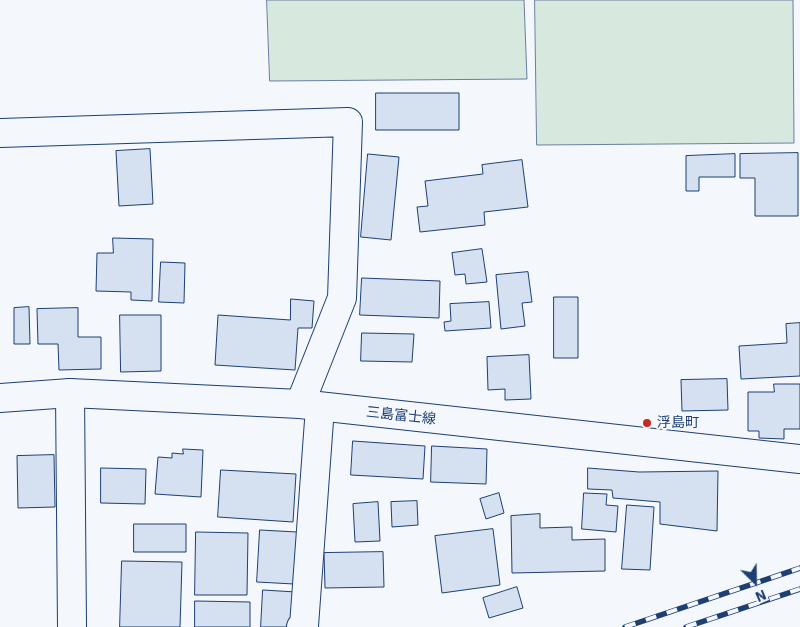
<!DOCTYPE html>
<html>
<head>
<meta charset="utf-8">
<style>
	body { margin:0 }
	#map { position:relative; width:800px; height:627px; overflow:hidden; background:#f4f7fb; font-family:"IBM Plex Sans",sans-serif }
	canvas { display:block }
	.north { position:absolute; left:730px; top:557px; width:50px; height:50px; -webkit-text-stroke:4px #f4f7fb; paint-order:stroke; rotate:157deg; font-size:14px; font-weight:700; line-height:20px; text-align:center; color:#1d3f73 }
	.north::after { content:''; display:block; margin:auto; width:18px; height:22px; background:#1d3f73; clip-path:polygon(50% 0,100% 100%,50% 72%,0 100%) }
</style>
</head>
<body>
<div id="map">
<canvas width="800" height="627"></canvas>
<div class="north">N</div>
</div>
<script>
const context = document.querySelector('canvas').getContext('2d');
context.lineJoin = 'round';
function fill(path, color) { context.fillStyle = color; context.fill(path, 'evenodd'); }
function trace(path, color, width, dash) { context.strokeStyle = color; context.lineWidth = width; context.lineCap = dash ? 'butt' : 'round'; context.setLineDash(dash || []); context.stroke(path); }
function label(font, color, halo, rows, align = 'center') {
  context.font = font + ' "IBM Plex Sans","Noto Sans JP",sans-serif'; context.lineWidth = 4; context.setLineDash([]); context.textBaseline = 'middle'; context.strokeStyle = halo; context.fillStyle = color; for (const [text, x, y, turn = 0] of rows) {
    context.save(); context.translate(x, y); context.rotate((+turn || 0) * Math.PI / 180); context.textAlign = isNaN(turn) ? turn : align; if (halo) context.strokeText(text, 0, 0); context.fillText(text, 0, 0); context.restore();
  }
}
const green = new Path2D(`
	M 267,0 L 524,0 L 527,79 L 270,81 Z
	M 535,0 L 793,0 L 794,143 L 537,145 Z`);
fill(green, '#d7e8df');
trace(green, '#687fa3', 1);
const building = new Path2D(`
	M 376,93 L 459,93 L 459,130 L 376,130 Z
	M 150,149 L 153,204 L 119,206 L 116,151 Z
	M 798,153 L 798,216 L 755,216 L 755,178 L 740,178 L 740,154 Z
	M 368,154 L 399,157 L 391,240 L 361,237 Z
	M 735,154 L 735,177 L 699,177 L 699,191 L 686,191 L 686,156 Z
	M 522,160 L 528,207 L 484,212 L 485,225 L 420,232 L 417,207 L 428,206 L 425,181 L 483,174 L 482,165 Z
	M 113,238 L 153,239 L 152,301 L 131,300 L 131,292 L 96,291 L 97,253 L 113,253 Z
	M 482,249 L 487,282 L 466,284 L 465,274 L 455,275 L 452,253 Z
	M 161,262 L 185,263 L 184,303 L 159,302 Z
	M 528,272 L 532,302 L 522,303 L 525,326 L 501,329 L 496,275 Z
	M 362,278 L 440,281 L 439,318 L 360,315 Z
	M 554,297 L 578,297 L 578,358 L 554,358 Z
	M 291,299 L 314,301 L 312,328 L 298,328 L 295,370 L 215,365 L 218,315 L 290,320 Z
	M 489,302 L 491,328 L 445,331 L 444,322 L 451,321 L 450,304 Z
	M 29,307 L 30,344 L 14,344 L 14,308 Z
	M 78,308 L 78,337 L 101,337 L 101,369 L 59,370 L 58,344 L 38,344 L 37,309 Z
	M 120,315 L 161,315 L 161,371 L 121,372 Z
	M 800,323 L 800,376 L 741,379 L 739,346 L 787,343 L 786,324 Z
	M 362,333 L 414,334 L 412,362 L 361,361 Z
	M 529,355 L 531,399 L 505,400 L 505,389 L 488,390 L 487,357 Z
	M 727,379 L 728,410 L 682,411 L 681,380 Z
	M 774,384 L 800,384 L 800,429 L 784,429 L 784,439 L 759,438 L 759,431 L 748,431 L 748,392 L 774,392 Z
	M 353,441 L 425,446 L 423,479 L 351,475 Z
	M 432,446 L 487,449 L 486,484 L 431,482 Z
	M 183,449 L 203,450 L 201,497 L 155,494 L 158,457 L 172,458 L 172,453 L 183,454 Z
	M 54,455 L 55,507 L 18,508 L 17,456 Z
	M 101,468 L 146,469 L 145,504 L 101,503 Z
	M 588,468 L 639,472 L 718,471 L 717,531 L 660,524 L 660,502 L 613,498 L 612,490 L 588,489 Z
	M 221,470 L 296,474 L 293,522 L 218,517 Z
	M 499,493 L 504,513 L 486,519 L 480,499 Z
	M 584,493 L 607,494 L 606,505 L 618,506 L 616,532 L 582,529 Z
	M 417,501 L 418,525 L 392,527 L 391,502 Z
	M 378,502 L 380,541 L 355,542 L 353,504 Z
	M 627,505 L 654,507 L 650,570 L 622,569 Z
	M 540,514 L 540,528 L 572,527 L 572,540 L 605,539 L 605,571 L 512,573 L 511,516 Z
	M 134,524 L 186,524 L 186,552 L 134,552 Z
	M 493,529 L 500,585 L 442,593 L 435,536 Z
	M 260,530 L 297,532 L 294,584 L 257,582 Z
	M 196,532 L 248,533 L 247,595 L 195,595 Z
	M 383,552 L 384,587 L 325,588 L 324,553 Z
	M 122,561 L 182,562 L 180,627 L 120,627 Z
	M 517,587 L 523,608 L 489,618 L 483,598 Z
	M 263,590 L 296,592 L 294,627 L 261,627 Z
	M 195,601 L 250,602 L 250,627 L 195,627 Z`);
fill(building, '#d5e0f0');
trace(building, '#1d3f73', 1);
const street = new Path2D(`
	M 0,133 L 348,122 L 342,298 L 300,404
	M 70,393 L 72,627
	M 301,627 L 304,626 L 320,407`);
const primary = new Path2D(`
	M 0,398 L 70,393 L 300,404 L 800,459`);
trace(street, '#1d3f73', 30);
trace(primary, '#1d3f73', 30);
trace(street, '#f4f7fb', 28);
trace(primary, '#f4f7fb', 28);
const rail = new Path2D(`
	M 625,627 L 800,568
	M 686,627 L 800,589`);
trace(rail, '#1d3f73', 5.5);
trace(rail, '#f4f7fb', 4, [11]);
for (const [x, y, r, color] of [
	[647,423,5,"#c62828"]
]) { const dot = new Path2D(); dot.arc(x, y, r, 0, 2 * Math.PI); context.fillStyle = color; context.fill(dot); trace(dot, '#f4f7fb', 2); }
label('14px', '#1d3f73', '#f4f7fb', [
	["三島富士線",401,416,6]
]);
label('14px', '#1d3f73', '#f4f7fb', [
	["浮島町",657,423]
], 'left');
</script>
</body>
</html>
